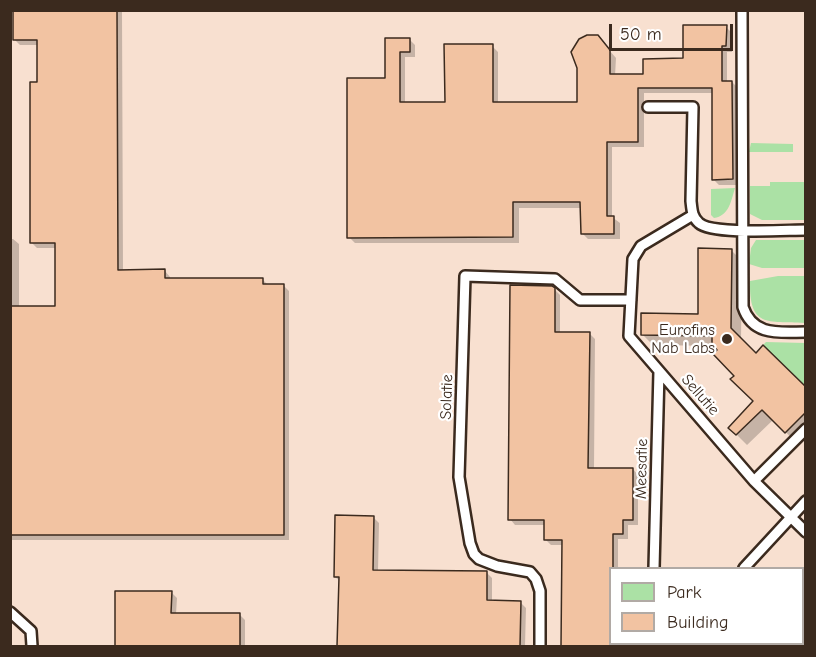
<!DOCTYPE html>
<html>
<head>
<meta charset="utf-8">
<style>
	body { margin:0 }
	#map { position:relative; width:816px; height:657px; overflow:hidden; background:#fbede3; font-family:"Comic Neue",sans-serif }
	canvas { display:block }
	.frame { position:absolute; inset:0; border:12px solid #3b2a1e; pointer-events:none }
	.legend { position:absolute; left:609px; top:567px; width:195px; height:78px; box-sizing:border-box; background:#fff; border:2px solid #b1aaa5; margin:0; padding:8px 10px; list-style:none; font-size:18px; color:#3b2a1e }
	.legend li { display:flex; align-items:center; gap:12px; height:30px }
	.legend b { width:30px; border:2px solid #b1aaa5 }
	.scale { position:absolute; left:609px; top:24px; width:124px; height:27px; box-sizing:border-box; border:3px solid #3b2a1e; border-top:0; padding-left:8px; font-size:18px; line-height:21px; white-space:nowrap; color:#3b2a1e; -webkit-text-stroke:4px #fff; paint-order:stroke }
</style>
</head>
<body>
<div id="map">
<canvas width="816" height="657"></canvas>
<div class="frame"></div>
<ul class="legend">
<li><b style="height:16px;background:#abe1a5"></b>Park</li>
<li><b style="height:16px;background:#f2c3a2"></b>Building</li>
</ul>
<div class="scale">50 m</div>
</div>
<script>
const context = document.querySelector('canvas').getContext('2d');
context.lineJoin = 'round';
function fill(path, color) { context.fillStyle = color; context.fill(path, 'evenodd'); }
function trace(path, color, width, dash) { context.strokeStyle = color; context.lineWidth = width; context.lineCap = dash ? 'butt' : 'round'; context.setLineDash(dash || []); context.stroke(path); }
function label(font, color, halo, rows, align = 'center') {
  context.font = font + ' "Comic Neue",sans-serif'; context.lineWidth = 4.5; context.setLineDash([]); context.textBaseline = 'middle'; context.strokeStyle = halo; context.fillStyle = color; for (const [text, x, y, turn = 0] of rows) {
    context.save(); context.translate(x, y); context.rotate((+turn || 0) * Math.PI / 180); context.textAlign = isNaN(turn) ? turn : align; if (halo) context.strokeText(text, 0, 0); context.fillText(text, 0, 0); context.restore();
  }
}
fill(new Path2D(`
	M 10,11 L 805,11 L 805,646 L 11,646 ZM 610,568 L 802,568 L 802,644 L 610,644 Z`), '#f8e0d0');
fill(new Path2D(`
	M 751,143 L 793,144 L 793,152 L 749,152 Z
	M 770,182 L 805,182 L 805,220 L 762,220 L 750,214 L 750,186 L 770,186 Z
	M 735,188 C 731,201 729,216 714,218 L 711,215 L 711,189 Z
	M 756,240 L 805,240 L 805,268 L 762,268 L 749,264 L 751,248 Z
	M 778,276 L 805,276 L 805,323 C 767,321 749,328 750,281 Z
	M 766,342 L 805,343 L 805,387 L 763,345 Z`), '#abe1a5');
fill(new Path2D(`
	M 15,10 L 122,10 L 123,271 L 165,271 L 170,277 L 170,279 L 262,279 L 269,286 L 284,286 L 289,291 L 289,540 L 10,540 L 10,239 L 13,239 L 19,244 L 19,307 L 57,307 L 57,248 L 37,248 L 31,242 L 38,45 L 20,45 L 15,40 Z
	M 726,27 L 732,33 L 732,52 L 727,52 L 727,82 L 732,82 L 738,88 L 738,185 L 719,185 L 713,179 L 713,93 L 644,93 L 644,147 L 612,147 L 612,217 L 620,223 L 620,239 L 588,239 L 582,233 L 582,208 L 519,208 L 519,243 L 355,243 L 349,237 L 386,79 L 386,39 L 409,39 L 415,45 L 415,57 L 405,57 L 405,103 L 446,103 L 492,46 L 498,52 L 498,104 L 578,103 L 603,43 L 616,58 L 615,76 L 645,75 L 684,60 Z
	M 731,250 L 742,261 L 741,340 L 756,355 L 806,389 L 806,433 L 796,442 L 773,420 L 747,445 L 730,428 L 755,401 L 715,346 L 653,345 L 643,335 L 699,315 Z
	M 552,287 L 560,295 L 560,333 L 589,333 L 595,339 L 594,469 L 633,469 L 638,475 L 638,525 L 628,525 L 628,539 L 618,539 L 618,568 L 610,568 L 610,644 L 617,644 L 617,646 L 563,646 L 564,545 L 551,545 L 545,539 L 545,525 L 515,525 L 510,519 Z
	M 373,517 L 379,523 L 378,571 L 487,573 L 492,578 L 492,602 L 520,602 L 526,608 L 525,646 L 339,646 L 340,581 L 335,577 Z
	M 806,567 L 806,646 L 727,646 L 730,644 L 802,644 L 802,570 Z
	M 116,592 L 171,592 L 177,598 L 176,614 L 239,614 L 245,620 L 245,646 L 116,646 Z`), '#0003');
const building = new Path2D(`
	M 13,10 L 117,10 L 118,270 L 165,269 L 165,278 L 263,278 L 263,284 L 284,284 L 284,535 L 10,535 L 10,306 L 55,306 L 55,243 L 30,243 L 30,82 L 37,82 L 37,40 L 13,40 Z
	M 683,25 L 727,25 L 726,46 L 722,46 L 722,81 L 732,81 L 733,179 L 712,180 L 712,88 L 638,88 L 638,142 L 607,142 L 607,216 L 614,216 L 614,234 L 581,234 L 580,202 L 513,202 L 513,237 L 347,238 L 347,78 L 385,78 L 385,38 L 410,38 L 410,52 L 400,52 L 400,102 L 445,102 L 444,44 L 493,44 L 493,102 L 577,102 L 577,68 L 571,52 L 579,39 L 587,35 L 598,35 L 610,50 L 610,74 L 643,74 L 643,59 L 683,58 Z
	M 698,248 L 732,249 L 731,328 L 756,353 L 763,345 L 806,387 L 806,412 L 785,433 L 762,410 L 736,435 L 728,428 L 753,401 L 730,379 L 734,376 L 713,354 L 717,350 L 712,344 L 712,336 L 641,335 L 641,313 L 698,314 Z
	M 510,285 L 552,286 L 555,288 L 555,332 L 590,332 L 588,468 L 633,468 L 633,520 L 623,520 L 623,534 L 613,534 L 613,568 L 610,568 L 610,646 L 561,646 L 562,540 L 544,540 L 544,520 L 508,520 Z
	M 335,515 L 374,516 L 373,570 L 487,571 L 487,600 L 521,601 L 520,646 L 337,646 L 339,577 L 334,577 Z
	M 115,591 L 172,591 L 171,613 L 240,613 L 240,646 L 115,646 Z`);
fill(building, '#f2c3a2');
trace(building, '#3b2a1e', 1.5);
const lane = new Path2D(`
	M 742,10 L 743,307 C 753,337 780,332 806,332
	M 648,107 L 693,107 L 691,201 C 692,210 692,217 699,223 C 712,235 785,230 806,230
	M 693,215 L 641,246 L 633,259 L 629,336 L 754,481 L 806,532
	M 754,481 L 806,429
	M 654,568 L 659,371
	M 744,568 L 806,501
	M 10,612 L 31,631 L 32,646
	M 540,646 L 540,591 L 536,579 L 530,572 L 497,566 L 479,559 L 474,554 L 470,543 L 459,477 L 465,276 L 555,279 L 580,300 L 631,300
	M 652,646 L 652,644
	M 674,646 L 677,644`);
trace(lane, '#3b2a1e', 14);
trace(lane, '#fff', 9);
for (const [x, y, r, color] of [
	[727,339,6,"#3b2a1e"]
]) { const dot = new Path2D(); dot.arc(x, y, r, 0, 2 * Math.PI); context.fillStyle = color; context.fill(dot); trace(dot, '#fff', 2); }
label('16px', '#3b2a1e', '#fff', [
	["Eurofins",715,330],
	["Nab Labs",715,348]
], 'right');
label('16px', '#3b2a1e', '#fff', [
	["Sellutie",700,395,49],
	["Solatie",447,397,-88],
	["Meesatie",642,469,-89]
]);
</script>
</body>
</html>
